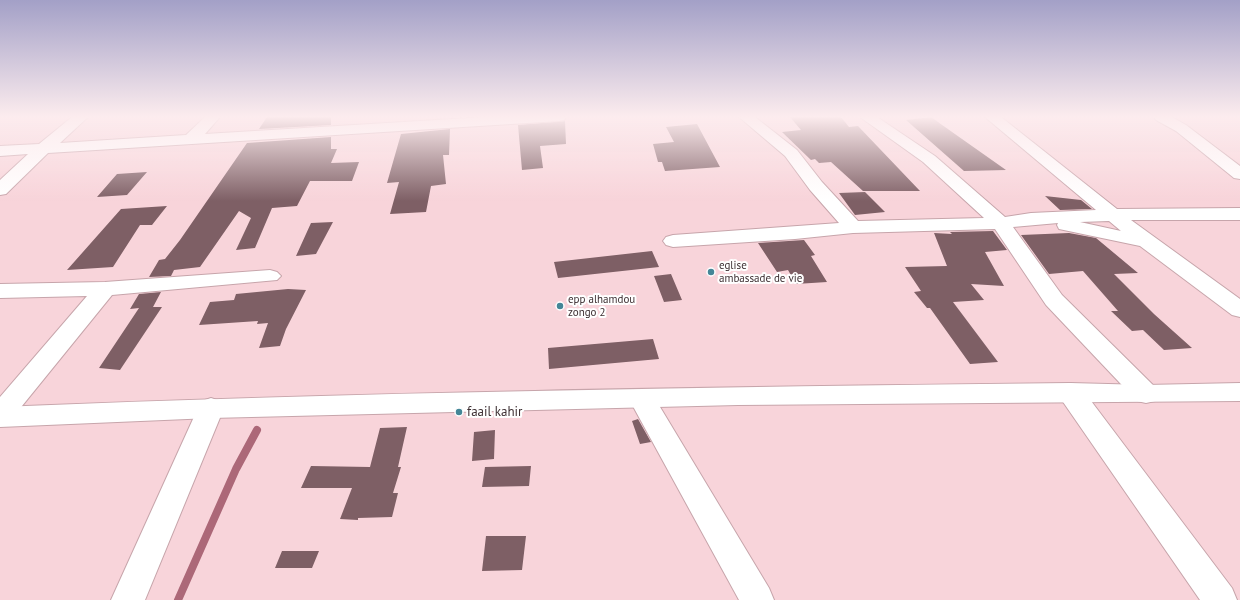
<!DOCTYPE html>
<html>
<head>
<meta charset="utf-8">
<style>
	body { margin:0 }
	canvas { display:block; background:#f8d4da }
</style>
</head>
<body>
<canvas width="1240" height="600"></canvas>
<script>
const context = document.querySelector('canvas').getContext('2d');
context.lineJoin = 'round';
function trace(path, color, width, dash) { context.strokeStyle = color; context.lineWidth = width; context.lineCap = dash ? 'butt' : 'round'; context.setLineDash(dash || []); context.stroke(path); }
function fill(path, color) { context.fillStyle = color; context.fill(path, 'evenodd'); }
function label(font, color, halo, rows, align = 'center') {
  context.font = font + ' "PT Sans",sans-serif'; context.lineWidth = 4; context.setLineDash([]); context.textBaseline = 'middle'; context.strokeStyle = halo; context.fillStyle = color; for (const [text, x, y, turn = 0] of rows) {
    context.save(); context.translate(x, y); context.rotate((+turn || 0) * Math.PI / 180); context.textAlign = isNaN(turn) ? turn : align; if (halo) context.strokeText(text, 0, 0); context.fillText(text, 0, 0); context.restore();
  }
}
trace(new Path2D(`
	M 178,600 L 236,469 L 257,430`), '#ac6878', 8);
fill(new Path2D(`
	M 267,117 L 331,117 L 331,125 L 259,129 Z
	M 790,117 L 841,117 L 849,127 L 858,126 L 920,191 L 863,191 L 831,162 L 819,163 L 815,159 L 811,160 L 782,132 L 801,130 Z
	M 931,117 L 945,127 L 1006,170 L 964,171 L 906,120 Z
	M 565,121 L 566,144 L 540,146 L 543,168 L 522,170 L 518,125 Z
	M 697,124 L 720,167 L 665,171 L 662,162 L 658,162 L 653,144 L 674,142 L 666,127 Z
	M 450,129 L 449,155 L 443,155 L 446,184 L 431,186 L 426,212 L 390,214 L 399,182 L 387,183 L 401,134 Z
	M 331,137 L 331,149 L 337,149 L 331,163 L 359,162 L 352,181 L 310,181 L 297,206 L 272,208 L 255,248 L 236,250 L 251,218 L 239,211 L 200,267 L 174,270 L 171,276 L 149,277 L 159,260 L 165,259 L 180,240 L 247,143 Z
	M 147,172 L 127,195 L 97,197 L 117,174 Z
	M 865,192 L 885,212 L 855,215 L 839,193 Z
	M 1045,196 L 1081,200 L 1092,209 L 1060,210 Z
	M 167,206 L 152,225 L 140,225 L 113,267 L 67,270 L 121,209 Z
	M 333,222 L 316,254 L 296,256 L 311,223 Z
	M 993,231 L 1007,250 L 985,252 L 1004,286 L 971,284 L 984,300 L 953,302 L 998,362 L 970,364 L 930,308 L 927,308 L 914,292 L 921,291 L 905,267 L 947,266 L 934,233 L 952,234 L 950,232 Z
	M 1069,233 L 1096,238 L 1138,273 L 1114,274 L 1154,314 L 1192,348 L 1164,350 L 1143,330 L 1132,331 L 1111,311 L 1118,311 L 1083,271 L 1049,274 L 1021,235 Z
	M 804,240 L 815,255 L 811,256 L 827,282 L 796,284 L 788,270 L 777,272 L 758,243 Z
	M 652,251 L 659,267 L 558,278 L 554,262 Z
	M 671,274 L 682,300 L 664,302 L 654,276 Z
	M 288,289 L 306,290 L 286,329 L 280,346 L 259,348 L 268,323 L 257,324 L 258,321 L 199,325 L 210,302 L 234,300 L 236,294 Z
	M 161,292 L 153,307 L 146,307 L 162,307 L 120,370 L 99,368 L 139,308 L 130,309 L 139,294 Z
	M 653,339 L 659,359 L 549,369 L 548,348 Z
	M 638,419 L 651,442 L 640,444 L 632,421 Z
	M 407,427 L 398,467 L 401,467 L 393,493 L 398,493 L 392,517 L 358,518 L 358,520 L 340,519 L 352,488 L 301,488 L 311,466 L 370,467 L 380,428 Z
	M 495,430 L 494,459 L 472,461 L 474,432 Z
	M 531,466 L 529,486 L 482,487 L 485,467 Z
	M 486,536 L 526,536 L 522,570 L 482,571 Z
	M 282,551 L 319,551 L 312,568 L 275,568 Z`), '#7e5f65');
const minor = new Path2D(`
	M 72,117 L 88,117 L 60,143 L 186,135 L 205,117 L 220,117 L 205,134 L 486,117 L 566,117 L 564,120 L 559,121 L 48,153 L 6,194 L 0,195 L 0,180 L 28,154 L 0,156 L 0,146 L 39,144 Z
	M 739,117 L 755,117 L 797,150 L 822,182 L 858,221 L 984,218 L 923,162 L 860,117 L 877,117 L 935,156 L 1005,217 L 1031,213 L 1096,210 L 985,117 L 1001,117 L 1117,209 L 1240,208 L 1240,220 L 1131,220 L 1240,299 L 1240,317 L 1232,315 L 1140,246 L 1059,229 L 1057,225 L 1058,223 L 1013,227 L 1062,295 L 1155,387 L 1159,394 L 1155,401 L 1146,403 L 1137,401 L 1046,305 L 995,229 L 853,233 L 795,239 L 673,247 L 666,245 L 663,241 L 666,237 L 673,235 L 839,223 L 810,190 L 785,156 ZM 1109,221 L 1121,231 L 1080,222 Z
	M 1154,117 L 1172,117 L 1186,125 L 1240,166 L 1240,179 L 1234,178 L 1176,131 L 1156,120 Z
	M 270,270 L 277,272 L 281,276 L 277,280 L 112,295 L 9,422 L 0,425 L 0,397 L 87,296 L 0,298 L 0,284 L 105,282 Z
	M 1070,383 L 1079,385 L 1232,588 L 1237,600 L 1200,600 L 1061,399 L 1057,392 L 1061,385 Z
	M 642,390 L 651,392 L 769,588 L 774,600 L 739,600 L 629,399 L 633,392 Z
	M 211,398 L 220,401 L 224,408 L 145,600 L 111,600 L 198,408 L 202,401 Z`);
const tertiary = new Path2D(`
	M 1070,383 L 1146,385 L 1240,383 L 1240,401 L 738,405 L 211,418 L 0,427 L 0,407 C 356,392 713,387 1070,383 Z`);
trace(minor, '#c7a5ab', 2);
trace(tertiary, '#c7a5ab', 2);
fill(minor, '#fff');
fill(tertiary, '#fff');
const sky = context.createLinearGradient(0, 0, 0, 201);
sky.addColorStop(0, '#a3a0c7');
sky.addColorStop(0.58, '#fcecee');
sky.addColorStop(1, '#fcecee00');
context.fillStyle = sky;
context.fillRect(0, 0, 1240, 201);
for (const [x, y, r, color] of [
	[711,272,4,"#448697"],
	[560,306,4,"#448697"],
	[459,412,4,"#448697"]
]) { const dot = new Path2D(); dot.arc(x, y, r, 0, 2 * Math.PI); context.fillStyle = color; context.fill(dot); trace(dot, '#fff', 1.5); }
label('11px', '#3d2f32', '#fff', [
	["eglise",719,266],
	["ambassade de vie",719,279],
	["epp alhamdou",568,300],
	["zongo 2",568,313]
], 'left');
label('13px', '#3d2f32', '#fff', [
	["faail kahir",467,412]
], 'left');
</script>
</body>
</html>
